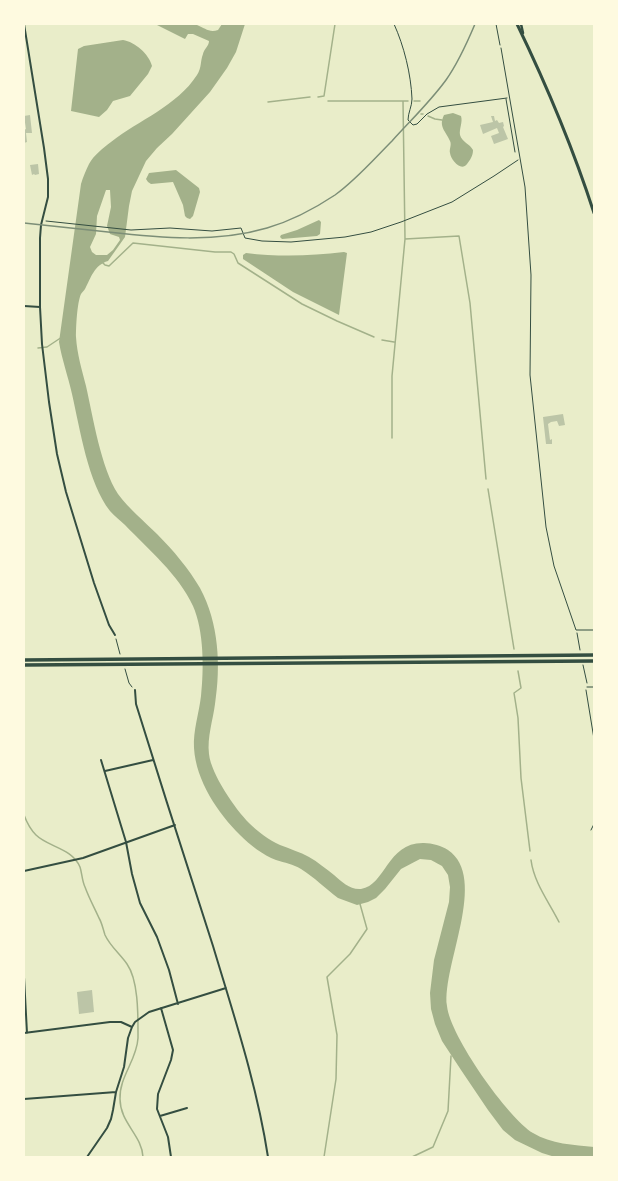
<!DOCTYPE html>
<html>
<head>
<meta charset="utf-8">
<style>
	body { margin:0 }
	#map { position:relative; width:618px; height:1181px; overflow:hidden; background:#e9edc9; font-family:"Sofia Sans Condensed",sans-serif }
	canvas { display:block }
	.frame { position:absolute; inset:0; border:25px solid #fefae0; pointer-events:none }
</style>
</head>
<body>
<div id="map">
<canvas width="618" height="1181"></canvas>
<div class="frame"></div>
</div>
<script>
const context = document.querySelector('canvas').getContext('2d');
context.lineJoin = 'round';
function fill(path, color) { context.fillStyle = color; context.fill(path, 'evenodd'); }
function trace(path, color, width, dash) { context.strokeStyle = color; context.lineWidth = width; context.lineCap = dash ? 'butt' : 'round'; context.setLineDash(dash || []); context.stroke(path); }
fill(new Path2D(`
	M 155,24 C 164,24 190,22 197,25 C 205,28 209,33 218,30 L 222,24 L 245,24 L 236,52 L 227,68 L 210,92 L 172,134 L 157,148 L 146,161 L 132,191 L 129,206 L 125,237 L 108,261 C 94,265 91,278 85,289 C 84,291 82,292 81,294 C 77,303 76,327 76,337 C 77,354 82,370 86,386 C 93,417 101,468 118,494 C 129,509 144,521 157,534 C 173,550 189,569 200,588 C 219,623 221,666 215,704 C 213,720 207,737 209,754 C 211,774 235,809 249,823 C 258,832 269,840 280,845 C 290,849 300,852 309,857 C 318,862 326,869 334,875 C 342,882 350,890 361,889 C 386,885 387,842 424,843 C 432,843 442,846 448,850 C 489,878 442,965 447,1006 C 450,1036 508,1118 533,1133 C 551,1144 574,1145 594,1147 L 594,1157 L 555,1157 L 542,1153 L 515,1140 L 503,1130 L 488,1110 L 461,1070 L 442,1041 L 435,1024 L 431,1009 L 430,993 L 434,960 L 449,902 L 450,887 L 448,875 L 442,866 L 431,860 L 420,859 L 401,869 L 385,889 L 376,898 L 368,902 L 357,905 L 338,898 C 326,889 314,877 301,869 C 293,864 285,863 276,860 C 263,855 250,845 240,835 C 218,813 196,781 194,748 C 193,731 199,713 201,696 C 204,669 204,631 193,606 C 178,574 149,550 125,525 C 120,520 114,516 110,511 C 88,483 80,429 72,394 C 68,376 62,360 59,342 L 81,184 C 83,177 86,170 89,164 C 94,155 103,148 111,142 C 139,120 177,106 197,75 C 202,67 200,62 203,54 C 204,49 209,46 209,41 L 193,34 L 188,34 L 185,39 ZM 106,190 L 110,190 L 111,207 L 107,226 L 110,234 L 119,237 L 120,240 L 113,250 L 107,255 L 96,255 L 92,252 L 90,247 L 96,234 L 97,216 Z
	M 123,40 C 135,42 149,54 152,66 L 148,74 L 130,96 L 113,101 L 107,110 L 99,117 L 71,111 L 78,49 L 84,46 Z
	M 453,113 L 461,116 C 463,122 459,129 460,135 C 462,142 470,144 473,150 C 473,156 470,160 467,164 C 461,172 451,160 450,153 C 449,149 452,145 450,141 C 446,131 438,127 444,115 Z
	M 176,170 L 199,188 L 200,192 L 193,216 L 190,219 L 187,218 L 185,216 L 183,205 L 173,182 L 151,184 L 148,182 L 146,179 L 149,173 Z
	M 319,220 L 321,222 L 320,234 L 317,236 L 282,239 L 280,237 L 281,235 L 297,230 Z
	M 344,252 L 347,253 L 339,315 L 293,292 L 243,259 L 243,255 L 246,253 C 279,257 311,256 344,252 Z`), '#a3b18a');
trace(new Path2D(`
	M 318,97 L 324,96 L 335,24
	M 328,101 L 408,101
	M 414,101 L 420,101
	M 268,102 L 310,97
	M 421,114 L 423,114
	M 428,116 L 435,119 L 442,120
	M 405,239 L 459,236 L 470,303 L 486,479
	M 102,262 L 105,265 L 109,266 L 133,243 L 215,252 L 231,252 L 234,254 L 238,263 L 302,304 L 337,321 L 374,337
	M 382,340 L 394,342
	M 38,348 L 47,347 L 62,337
	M 392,438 L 392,376 L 405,239 L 403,101
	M 488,489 L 514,649
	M 518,671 L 521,688 L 514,693 L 518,718 L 521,778 L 530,851
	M 24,815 C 27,823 30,829 36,835 C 48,847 72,848 80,867 C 82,873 82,881 85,887 C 89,898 94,907 99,918 C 102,923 103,929 105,935 C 110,946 120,954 127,964 C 139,981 138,1018 138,1038 C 137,1060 119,1077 120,1099 C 120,1123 142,1135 143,1157
	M 531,860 C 534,883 549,902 559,922
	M 324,1157 L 336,1079 L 337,1035 L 327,977 L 350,954 L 367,929 L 360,904
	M 412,1157 L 433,1147 L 448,1111 L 451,1056`), '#a3b18a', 1.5);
fill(new Path2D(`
	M 30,115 L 32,133 L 26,133 L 27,142 L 24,143 L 24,130 L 26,129 L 24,116 Z
	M 491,116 L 494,116 L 495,121 L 497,120 L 499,123 L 503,122 L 504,126 L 503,127 L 508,139 L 494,144 L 491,136 L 499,133 L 497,128 L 483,134 L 480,125 L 493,122 Z
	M 38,164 L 39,174 L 35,175 L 34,174 L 32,175 L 30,165 Z
	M 563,414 L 565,425 L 559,426 L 557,421 L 551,422 L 548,424 L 550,440 L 552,439 L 552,444 L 546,444 L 543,417 Z
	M 92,990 L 94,1012 L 79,1014 L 77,992 Z`), '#bcc5a7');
trace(new Path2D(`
	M 394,24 C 404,46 411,74 412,99 C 412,106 408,113 408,120 L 413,125 L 417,124 L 427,114 L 439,107 L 507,98
	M 496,24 L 500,45
	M 506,99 L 515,152
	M 46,221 L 131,230 L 170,228 L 212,231 L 241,228 L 245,238 L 262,241 L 291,242 L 345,237 L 371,232 L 401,222 L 452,202 L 494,176 L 518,160
	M 577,633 L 580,650
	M 116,639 L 120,654
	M 583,665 L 587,683
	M 125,669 L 129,683 L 132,687
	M 586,690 L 594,739`), '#344e41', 1);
trace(new Path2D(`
	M 501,48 L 525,187 L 531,275 L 530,375 L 546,527 L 554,566 L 576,630 L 594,630
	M 587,687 L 594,687
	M 591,830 L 594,824`), '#344e41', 1);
trace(new Path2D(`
	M 24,24 L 44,148 L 48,179 L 48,197 L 41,225 L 40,238 L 40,307 L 42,344 L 49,402 L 57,454 L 66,492 L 94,583 L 109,625 L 115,635
	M 24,306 L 40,307
	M 135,690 L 136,704 C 161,785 187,865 213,946 C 234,1016 257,1085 268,1157
	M 101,760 L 126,842 L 132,874 L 140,903 L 157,937 L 169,970 L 178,1004
	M 105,771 L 153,760
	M 24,871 L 83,858 L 175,825
	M 24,977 L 27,1033
	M 161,1008 L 173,1050 L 171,1060 L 158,1094 L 157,1109 L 168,1137 L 171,1157
	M 24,1033 L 110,1022 L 121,1022 L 132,1027
	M 24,1099 L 116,1092
	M 160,1116 L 187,1108
	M 87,1157 L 107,1128 L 111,1119 L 113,1110 L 116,1092 L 124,1067 L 128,1038 L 132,1027 L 135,1022 L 149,1012 L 226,988`), '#344e41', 2);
trace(new Path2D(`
	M 521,24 L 523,33`), '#344e41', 2.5);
trace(new Path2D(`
	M 517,24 C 547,86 573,148 594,213`), '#344e41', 3);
trace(new Path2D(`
	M 24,660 L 594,655
	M 24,665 L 594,661`), '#344e41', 3.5);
trace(new Path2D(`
	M 24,223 C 52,226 80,229 108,232 C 160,238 216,243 267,228 C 291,221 314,209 335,195 C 356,180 374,159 392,141 C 410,121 430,102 446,80 C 458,63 467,43 475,24`), '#7c8e77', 1.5);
</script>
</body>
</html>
